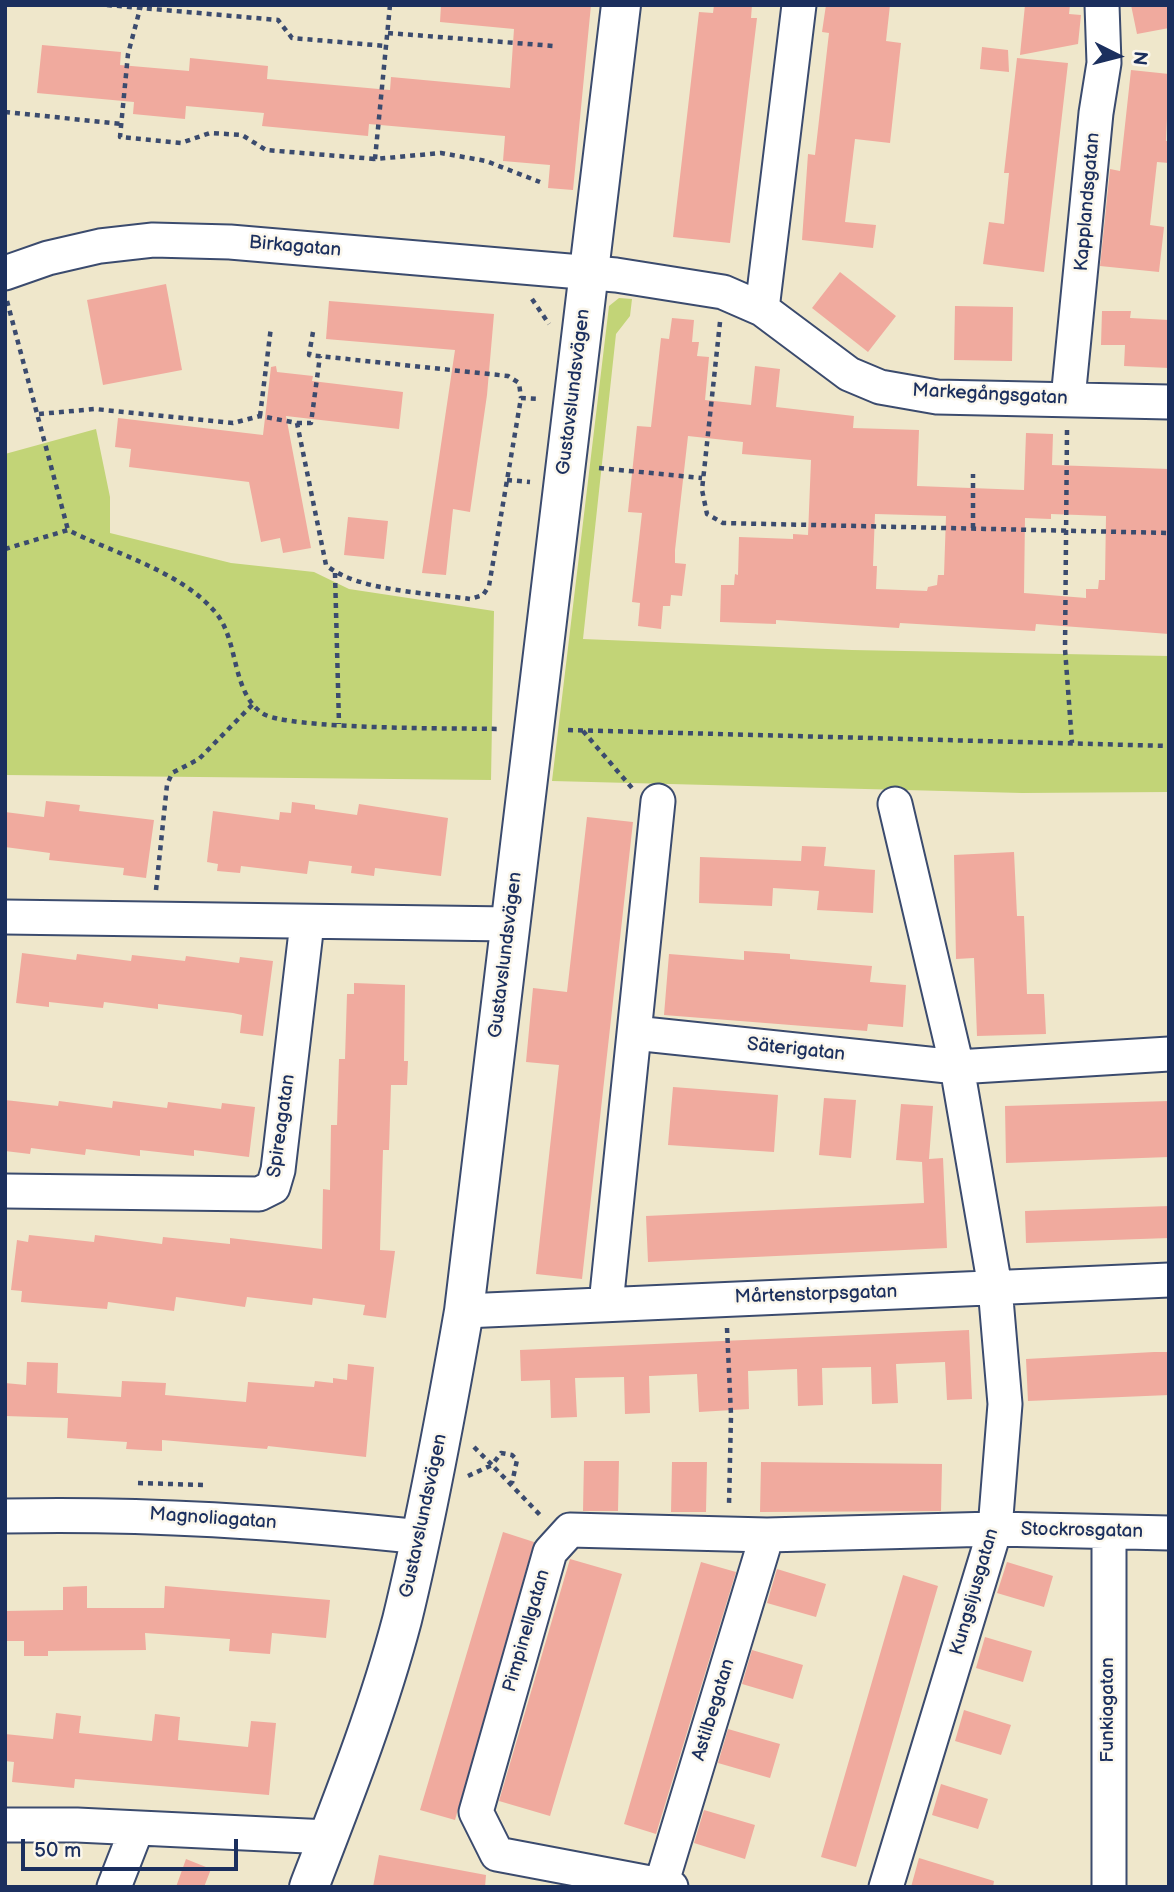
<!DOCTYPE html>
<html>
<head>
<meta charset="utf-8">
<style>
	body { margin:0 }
	#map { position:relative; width:1174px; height:1892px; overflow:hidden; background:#efe7cb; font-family:"Balsamiq Sans",sans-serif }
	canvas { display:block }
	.frame { position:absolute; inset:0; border:7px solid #1b2f5e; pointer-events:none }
	.north { position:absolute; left:1083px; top:21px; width:70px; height:70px; -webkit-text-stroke:5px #fbf7ec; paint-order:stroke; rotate:96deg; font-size:19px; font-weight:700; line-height:28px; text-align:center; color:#1b2f5e }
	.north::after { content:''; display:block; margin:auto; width:24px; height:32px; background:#1b2f5e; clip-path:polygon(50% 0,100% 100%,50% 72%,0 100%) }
	.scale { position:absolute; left:21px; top:1839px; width:217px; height:32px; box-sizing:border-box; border:4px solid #1b2f5e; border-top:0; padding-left:9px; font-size:21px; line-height:24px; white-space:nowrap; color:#1b2f5e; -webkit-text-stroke:5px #fbf7ec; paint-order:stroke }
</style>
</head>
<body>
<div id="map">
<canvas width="1174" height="1892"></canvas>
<div class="frame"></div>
<div class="north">N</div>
<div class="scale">50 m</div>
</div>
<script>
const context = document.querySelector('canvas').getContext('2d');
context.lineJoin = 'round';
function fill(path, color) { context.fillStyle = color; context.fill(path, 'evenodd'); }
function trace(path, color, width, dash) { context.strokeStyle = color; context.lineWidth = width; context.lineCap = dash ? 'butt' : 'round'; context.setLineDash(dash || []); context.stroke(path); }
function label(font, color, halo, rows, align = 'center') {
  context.font = font + ' "Balsamiq Sans",sans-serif'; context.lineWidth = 5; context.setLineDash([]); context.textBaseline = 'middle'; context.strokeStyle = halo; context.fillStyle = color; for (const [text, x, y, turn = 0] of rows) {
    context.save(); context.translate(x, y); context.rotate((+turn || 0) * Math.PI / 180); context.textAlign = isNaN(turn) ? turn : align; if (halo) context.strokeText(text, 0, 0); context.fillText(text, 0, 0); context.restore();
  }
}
fill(new Path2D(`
	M 619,298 L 632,299 L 630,316 L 616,334 L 583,639 L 852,650 L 1169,656 L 1169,792 L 1022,793 L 552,781 L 609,306 Z
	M 96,429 L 110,497 L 110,533 L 231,563 L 314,572 L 349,589 L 494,611 L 491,780 L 5,775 L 5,454 Z`), '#c2d477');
fill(new Path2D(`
	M 441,5 L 591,5 L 573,190 L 548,188 L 550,165 L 503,161 L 505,136 L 369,124 L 368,136 L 262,126 L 264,113 L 186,106 L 185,119 L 133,114 L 134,102 L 37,93 L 42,45 L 121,52 L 120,65 L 189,71 L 190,58 L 268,66 L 267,79 L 390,90 L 391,77 L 510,88 L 514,29 L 440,22 Z
	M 714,5 L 752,5 L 751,18 L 757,18 L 730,243 L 673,237 L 699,12 L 713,13 Z
	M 826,5 L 890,5 L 886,41 L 901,43 L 890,143 L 855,139 L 845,222 L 876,225 L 873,248 L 802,240 L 808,154 L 815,155 L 829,33 L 822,32 Z
	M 1025,5 L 1070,5 L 1069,14 L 1081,15 L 1078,44 L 1020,55 Z
	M 1131,5 L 1169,5 L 1169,28 L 1137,34 Z
	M 982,47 L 1008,50 L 1009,72 L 980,69 Z
	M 1017,58 L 1068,63 L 1044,272 L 983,264 L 989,222 L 1004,224 L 1009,173 L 1004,173 Z
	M 1131,70 L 1169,74 L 1166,141 L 1169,141 L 1169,163 L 1157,162 L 1150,225 L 1164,227 L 1159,272 L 1100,266 L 1110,169 L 1120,171 Z
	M 840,272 L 896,316 L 868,352 L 812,308 Z
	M 166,284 L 182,370 L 103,385 L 87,300 Z
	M 329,301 L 494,314 L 487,395 L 470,512 L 453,509 L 446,575 L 422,573 L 455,350 L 326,339 Z
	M 955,306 L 1013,307 L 1012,361 L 954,360 Z
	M 1102,311 L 1131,311 L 1130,318 L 1169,320 L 1169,368 L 1124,366 L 1125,345 L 1101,345 Z
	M 672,318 L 694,320 L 692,342 L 699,342 L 697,356 L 709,357 L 705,400 L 751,405 L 755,366 L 780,369 L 776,407 L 854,416 L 853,428 L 919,430 L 917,486 L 1024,490 L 1026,433 L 1053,434 L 1052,465 L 1169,469 L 1169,634 L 1036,624 L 1035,631 L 900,623 L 899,628 L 776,620 L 776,624 L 720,622 L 721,585 L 734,585 L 735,574 L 738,575 L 739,537 L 793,539 L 793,534 L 808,535 L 811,460 L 742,454 L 743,442 L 688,436 L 675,550 L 675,563 L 686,564 L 682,596 L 671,595 L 670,606 L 663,606 L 661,629 L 638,626 L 640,603 L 632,602 L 642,513 L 628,512 L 637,426 L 651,427 L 661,338 L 669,339 ZM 875,514 L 946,516 L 944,575 L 938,575 L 937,585 L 928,587 L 927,591 L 876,589 L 877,566 L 873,566 ZM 1051,514 L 1106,516 L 1105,580 L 1099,580 L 1098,589 L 1086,589 L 1086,598 L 1024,593 L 1025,518 L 1051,519 Z
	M 276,366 L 277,372 L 313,376 L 312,381 L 403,392 L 399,429 L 286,416 L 311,548 L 283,553 L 280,538 L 261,542 L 249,482 L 129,467 L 131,449 L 115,447 L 118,418 L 263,435 L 271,367 Z
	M 348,517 L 388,521 L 384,559 L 344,555 Z
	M 46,801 L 80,805 L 79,811 L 154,820 L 146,878 L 123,875 L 124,868 L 49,860 L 50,853 L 5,847 L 5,812 L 44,817 Z
	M 292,802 L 315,805 L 315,809 L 357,815 L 359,804 L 448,818 L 441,876 L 375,868 L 374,876 L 351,873 L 352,866 L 309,861 L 307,874 L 241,866 L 240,873 L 217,871 L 218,864 L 207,862 L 213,811 L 279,820 L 280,812 L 291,813 Z
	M 587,817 L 633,822 L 582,1279 L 536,1274 L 559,1065 L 526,1062 L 533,988 L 567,992 Z
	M 802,846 L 826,847 L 824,866 L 875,870 L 873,913 L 817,910 L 819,891 L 773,888 L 772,906 L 699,903 L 700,857 L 801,861 Z
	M 1014,852 L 1017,916 L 1024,916 L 1027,994 L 1044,994 L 1046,1034 L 977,1036 L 974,958 L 956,959 L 954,855 Z
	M 744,951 L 790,954 L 790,959 L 872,966 L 870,982 L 906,985 L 903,1027 L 868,1024 L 867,1031 L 664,1015 L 669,954 L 744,960 Z
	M 22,953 L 76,960 L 77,954 L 131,961 L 132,955 L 185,961 L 186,956 L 239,963 L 240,957 L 273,961 L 263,1036 L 240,1033 L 242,1015 L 233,1013 L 158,1004 L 158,1009 L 104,1002 L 103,1008 L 49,1002 L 49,1007 L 16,1003 Z
	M 354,983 L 405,985 L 404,1061 L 408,1061 L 407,1085 L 391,1085 L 389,1150 L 383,1150 L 380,1250 L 395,1251 L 386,1318 L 363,1315 L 365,1305 L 313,1298 L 312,1305 L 247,1297 L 245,1307 L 176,1297 L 174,1311 L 108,1302 L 107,1309 L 21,1302 L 22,1291 L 11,1290 L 17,1240 L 28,1242 L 29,1235 L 94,1242 L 95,1235 L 162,1244 L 163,1237 L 230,1244 L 230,1238 L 322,1249 L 323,1189 L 330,1190 L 331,1125 L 337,1125 L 339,1059 L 345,1059 L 347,994 L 354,994 Z
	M 673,1087 L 778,1095 L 774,1152 L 668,1145 Z
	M 824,1098 L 856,1100 L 851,1158 L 819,1155 Z
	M 5,1100 L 58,1106 L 59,1101 L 112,1108 L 113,1101 L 167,1108 L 168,1102 L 221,1109 L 222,1103 L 255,1107 L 249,1157 L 194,1150 L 194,1156 L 140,1150 L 140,1156 L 86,1149 L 85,1155 L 31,1148 L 30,1154 L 5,1151 Z
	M 1169,1101 L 1169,1157 L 1006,1163 L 1005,1106 Z
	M 901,1104 L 933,1106 L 929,1159 L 943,1158 L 947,1248 L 648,1262 L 646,1216 L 924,1203 L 922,1162 L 896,1160 Z
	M 1169,1206 L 1169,1238 L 1026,1243 L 1025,1211 Z
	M 969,1330 L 972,1399 L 947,1400 L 945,1362 L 896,1364 L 898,1403 L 872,1404 L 871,1367 L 822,1368 L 823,1405 L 798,1406 L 797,1369 L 748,1371 L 749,1409 L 699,1412 L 697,1374 L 649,1376 L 650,1413 L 625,1414 L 624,1377 L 575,1378 L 577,1417 L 551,1418 L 550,1380 L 521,1381 L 520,1350 Z
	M 1154,1352 L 1169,1352 L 1169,1395 L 1028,1401 L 1026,1359 Z
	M 27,1362 L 58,1363 L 57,1393 L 121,1397 L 122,1381 L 166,1383 L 165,1395 L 246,1402 L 248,1382 L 314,1387 L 315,1381 L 333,1383 L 333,1378 L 347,1380 L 348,1364 L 374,1367 L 366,1457 L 268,1446 L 267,1449 L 162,1440 L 162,1451 L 126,1449 L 127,1442 L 67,1438 L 68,1418 L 5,1416 L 5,1383 L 26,1385 Z
	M 584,1461 L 619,1461 L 618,1511 L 583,1511 Z
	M 672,1462 L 707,1462 L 706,1512 L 671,1512 Z
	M 761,1462 L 942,1464 L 941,1511 L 760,1512 Z
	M 503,1532 L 534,1542 L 455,1820 L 420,1810 Z
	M 570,1559 L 622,1574 L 550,1816 L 499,1801 Z
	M 701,1562 L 736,1572 L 656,1834 L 624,1824 Z
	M 1007,1562 L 1053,1576 L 1044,1607 L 997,1593 Z
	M 777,1569 L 826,1584 L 816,1617 L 767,1603 Z
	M 903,1575 L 938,1586 L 856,1867 L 821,1857 Z
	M 87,1586 L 87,1608 L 164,1608 L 165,1586 L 330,1600 L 326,1638 L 272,1633 L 270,1654 L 229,1651 L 230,1639 L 145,1633 L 146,1650 L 48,1651 L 48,1656 L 24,1656 L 24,1641 L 5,1641 L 5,1611 L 63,1610 L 63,1587 Z
	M 985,1637 L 1032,1651 L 1023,1682 L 976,1668 Z
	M 752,1650 L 803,1665 L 793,1699 L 742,1684 Z
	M 964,1710 L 1011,1725 L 1001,1755 L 955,1741 Z
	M 56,1713 L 81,1716 L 79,1733 L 152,1741 L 155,1714 L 180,1717 L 178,1740 L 248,1747 L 251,1721 L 276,1723 L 269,1795 L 75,1779 L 74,1788 L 12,1782 L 14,1762 L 5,1761 L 5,1734 L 53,1739 Z
	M 728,1729 L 780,1744 L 770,1778 L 718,1763 Z
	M 941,1784 L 988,1799 L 978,1829 L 932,1815 Z
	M 704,1810 L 755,1825 L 745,1859 L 694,1843 Z
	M 379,1855 L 486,1875 L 485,1887 L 373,1887 Z
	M 919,1858 L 994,1881 L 993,1887 L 911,1887 Z
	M 186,1859 L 211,1869 L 204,1887 L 176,1887 Z`), '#f0aa9e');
const minor = new Path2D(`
	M 5,273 L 48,258 L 100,246 L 153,240 L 230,242 L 616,275 L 723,292 L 762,309 L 849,374 L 880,387 L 937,397 L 1169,402
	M 762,309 L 799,5
	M 1068,399 L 1096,113 L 1104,63 L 1102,5
	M 5,917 L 510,924
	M 634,1033 L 957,1067 L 1169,1054
	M 5,1191 L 259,1194 L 273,1187 L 278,1170 L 307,923
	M 606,1304 L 658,801
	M 464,1311 L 1169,1280
	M 5,1516 C 147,1513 280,1522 421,1537
	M 5,1825 L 77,1825 L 328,1837
	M 661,1885 L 767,1535
	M 114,1887 L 137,1828
	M 671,1887 L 497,1854 L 476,1812 L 550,1552 L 570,1530 L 767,1535 L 995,1529 L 1169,1533
	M 886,1887 L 995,1529 L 1005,1404 L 995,1287 L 957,1067 L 895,804
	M 1109,1887 L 1109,1533`);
const tertiary = new Path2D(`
	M 309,1887 C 343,1799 378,1711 402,1620 C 427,1518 446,1414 464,1311 L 621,5`);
trace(minor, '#3b4b6e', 37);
trace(tertiary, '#3b4b6e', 42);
trace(new Path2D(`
	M 107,5 L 278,20 L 292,38 L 386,46
	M 141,5 L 128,54 L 120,137 L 181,143 L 210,133 L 242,135 L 266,150 L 375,159
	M 390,5 L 375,159 L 441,153 L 486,161 L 540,182
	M 388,33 L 554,46
	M 5,112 L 122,124
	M 532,299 L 549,324
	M 7,301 L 68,530
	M 720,322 L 702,490 L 707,514 L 723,523 L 1169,533
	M 313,332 L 309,355 L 508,376 L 519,383 L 521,398
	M 39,414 L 95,409 L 233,423 L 260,416 L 297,423 L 326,565 C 356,591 430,593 470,599 L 483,595 L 489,586 L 521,398 L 540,399
	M 260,416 L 271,327
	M 297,423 L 311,423 L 320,356
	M 1067,430 L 1065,649 L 1072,743
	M 599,468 L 702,478
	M 507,480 L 530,482
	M 973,528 L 973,474
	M 5,549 L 68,530 C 115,554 181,571 216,613 C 239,641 231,691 262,713 C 285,730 460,728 500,729
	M 335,573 L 339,724
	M 568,730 L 1169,746
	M 583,731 L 632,788
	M 156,890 L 167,785 L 172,773 L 199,759 L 253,704
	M 727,1328 L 731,1415 L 729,1505
	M 474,1447 L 492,1465 L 501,1453 L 512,1455 L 517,1460 L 512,1483
	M 468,1476 L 492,1465 L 542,1517
	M 138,1483 L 203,1485`), '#3b4b6e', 4.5, [5, 5]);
trace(minor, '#fff', 33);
trace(tertiary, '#fff', 38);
label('19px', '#1b2f5e', '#fbf7ec', [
	["Kapplandsgatan",1088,202,-85],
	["Birkagatan",295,247,5],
	["Gustavslundsvägen",574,392,-83],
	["Markegångsgatan",990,395,3],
	["Gustavslundsvägen",506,955,-83],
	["Säterigatan",796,1050,6],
	["Spireagatan",282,1126,-82],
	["Mårtenstorpsgatan",816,1295,-2],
	["Gustavslundsvägen",424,1516,-78],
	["Magnoliagatan",213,1519,4],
	["Stockrosgatan",1082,1531,1],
	["Kungsljusgatan",975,1592,-74],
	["Pimpinellgatan",527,1631,-74],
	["Astilbegatan",714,1710,-73],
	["Funkiagatan",1108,1710,-90]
]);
</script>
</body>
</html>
